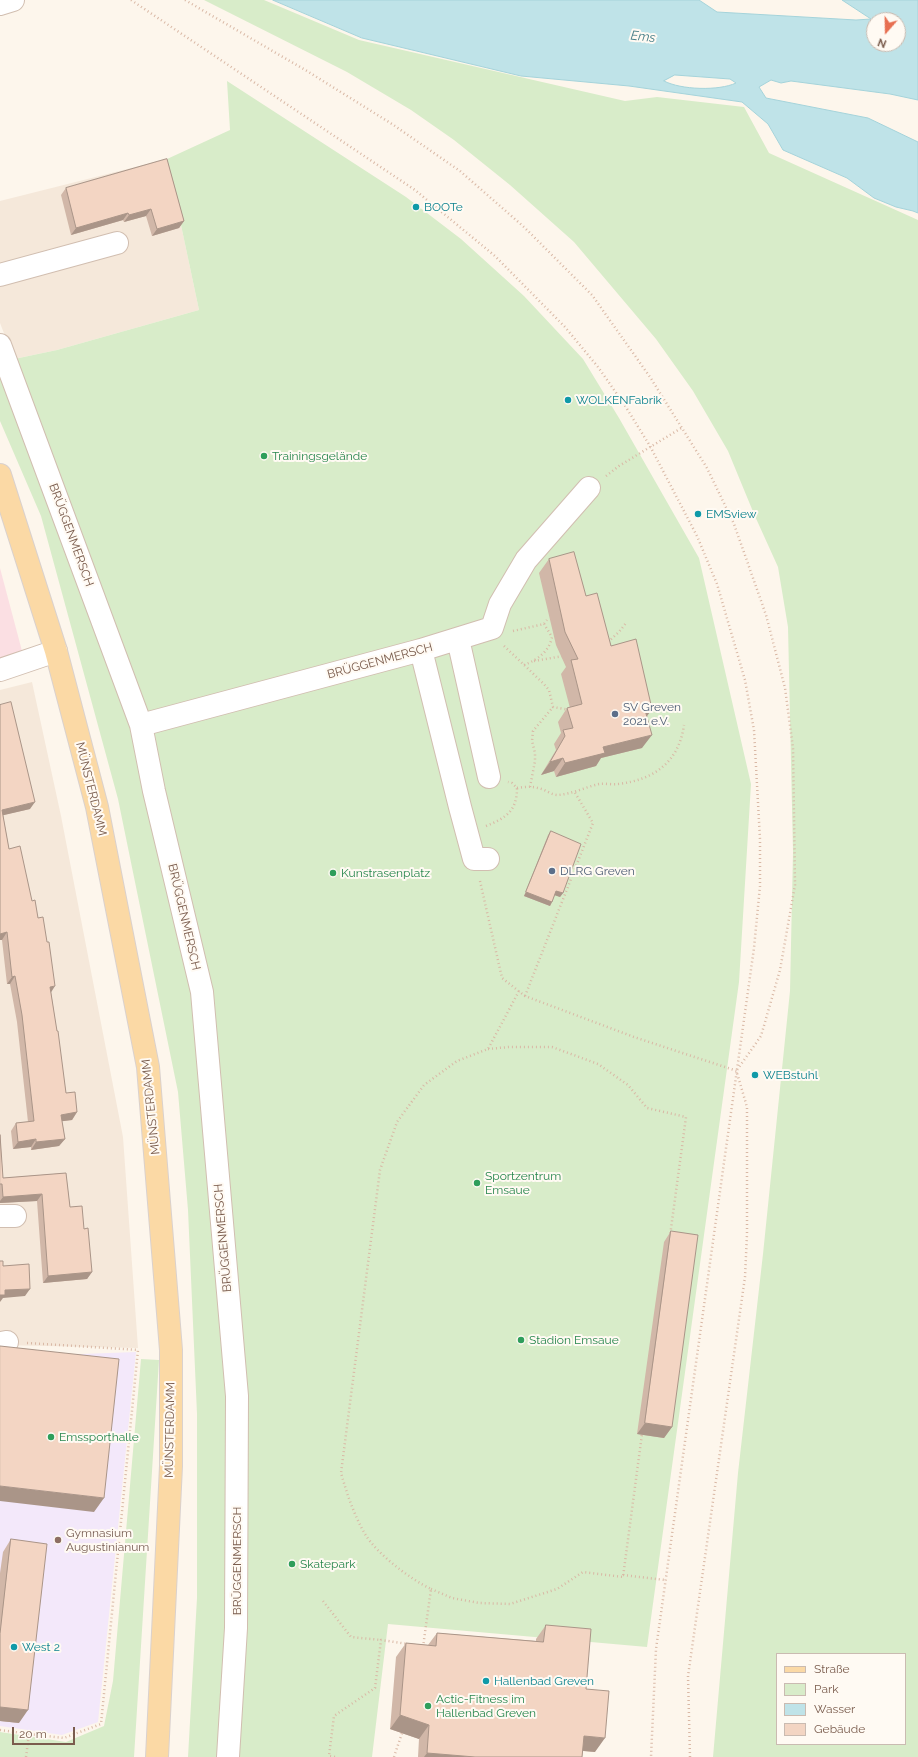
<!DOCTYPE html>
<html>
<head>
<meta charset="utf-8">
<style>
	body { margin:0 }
	#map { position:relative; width:918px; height:1757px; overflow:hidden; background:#fdf6ec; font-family:Raleway,sans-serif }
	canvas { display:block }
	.legend { position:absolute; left:776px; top:1653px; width:130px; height:92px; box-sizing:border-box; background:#fffaf3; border:1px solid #cabbb1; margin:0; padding:5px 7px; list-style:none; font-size:12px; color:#7a5c4d }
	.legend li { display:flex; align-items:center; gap:8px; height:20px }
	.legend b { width:20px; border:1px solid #cabbb1 }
	.north { position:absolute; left:866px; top:12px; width:40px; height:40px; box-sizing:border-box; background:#fffaf3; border:1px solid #cabbb1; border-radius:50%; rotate:200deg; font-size:11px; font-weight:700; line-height:16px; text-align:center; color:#7a5c4d }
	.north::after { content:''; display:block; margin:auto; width:14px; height:18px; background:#e76f51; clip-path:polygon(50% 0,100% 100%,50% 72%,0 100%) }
	.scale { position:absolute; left:12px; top:1727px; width:63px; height:18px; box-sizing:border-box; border:2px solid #7a5c4d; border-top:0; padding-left:5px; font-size:12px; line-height:14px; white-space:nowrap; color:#7a5c4d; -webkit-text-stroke:3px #fffaf3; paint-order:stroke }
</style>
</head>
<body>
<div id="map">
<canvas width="918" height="1757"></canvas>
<ul class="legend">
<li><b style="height:5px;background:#fbd9a5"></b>Straße</li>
<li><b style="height:11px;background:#d8ecc9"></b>Park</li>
<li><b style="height:11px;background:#bfe3e8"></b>Wasser</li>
<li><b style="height:11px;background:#f3d5c3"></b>Gebäude</li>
</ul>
<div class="north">N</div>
<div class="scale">20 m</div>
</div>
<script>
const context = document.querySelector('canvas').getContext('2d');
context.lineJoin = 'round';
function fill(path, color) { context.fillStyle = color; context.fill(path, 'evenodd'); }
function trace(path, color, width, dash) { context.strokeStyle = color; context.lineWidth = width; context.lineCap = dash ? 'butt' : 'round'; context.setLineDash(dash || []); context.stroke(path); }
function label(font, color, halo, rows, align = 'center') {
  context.font = font + ' Raleway,sans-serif'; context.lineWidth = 4; context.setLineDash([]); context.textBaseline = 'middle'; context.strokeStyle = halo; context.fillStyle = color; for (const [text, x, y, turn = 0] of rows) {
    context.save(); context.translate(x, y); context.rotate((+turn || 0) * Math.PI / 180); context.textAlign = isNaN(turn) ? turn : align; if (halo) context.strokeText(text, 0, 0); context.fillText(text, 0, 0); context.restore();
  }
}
fill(new Path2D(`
	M 167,159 L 199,310 L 57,350 L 14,359 L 0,323 L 0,201 Z
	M 32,682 L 61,816 L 123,1137 L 138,1348 L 0,1345 L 0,690 Z`), '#f5e8da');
fill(new Path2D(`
	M 136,1352 L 98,1722 L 62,1735 L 0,1726 L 0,1357 Z`), '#f3e8fa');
fill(new Path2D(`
	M 0,568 L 22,651 L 0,658 Z`), '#fbdfe3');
fill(new Path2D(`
	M 204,0 L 264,0 L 359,40 L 625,101 L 657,97 L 744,107 L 769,153 L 918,220 L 918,1757 L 713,1757 L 738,1473 L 763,1254 L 790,991 L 793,852 L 788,627 L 778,567 L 754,514 L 728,451 L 693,391 L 656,339 L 574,242 L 510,185 L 454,140 L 411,110 L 347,72 ZM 777,1654 L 905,1654 L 905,1744 L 777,1744 Z
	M 227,81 L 406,197 L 461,239 L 524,296 L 583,359 L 619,418 L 699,558 L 751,784 L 739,982 L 647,1647 L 388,1624 L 372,1757 L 188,1757 L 197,1598 L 197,1414 L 188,1210 L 178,1092 L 118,799 L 41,516 L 0,421 L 0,362 L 57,350 L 199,310 L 167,159 L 230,130 Z
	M 141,1359 L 159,1360 L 134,1757 L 0,1757 L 0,1732 L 66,1742 L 104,1726 L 113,1681 Z`), '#d8ecc9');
const water = new Path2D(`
	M 273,0 L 699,0 L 717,12 L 856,20 L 871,19 L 842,0 L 918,0 L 918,100 L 890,94 L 791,81 L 781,83 L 771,80 L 759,87 L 766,98 L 868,118 L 918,142 L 918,213 L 913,211 L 896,207 L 874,198 L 847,178 L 783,150 L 768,124 L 742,102 L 629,86 L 521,76 L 362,38 ZM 874,20 L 898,20 L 898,44 L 874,44 ZM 675,75 L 730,79 L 736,83 C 719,91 681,90 664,81 Z`);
fill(water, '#bfe3e8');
trace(water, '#a5d3da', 1);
const minor = new Path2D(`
	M 0,4 L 13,0
	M 0,275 L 117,243
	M 0,345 L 141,725 L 154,791 L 202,992 L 237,1396 L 236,1628 L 228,1757
	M 458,639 L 489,777
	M 421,650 L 460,807 L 474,859 L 488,859
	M 0,670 L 56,651
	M 141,725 L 421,650 L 492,628 L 500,604 L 526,560 L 589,488
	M 0,1216 L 15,1216
	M 0,1343 L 7,1342`);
const major = new Path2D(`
	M 0,475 L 56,651 L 97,807 L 148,1067 L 171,1350 L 171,1466 L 157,1757`);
trace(minor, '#d1beb0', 24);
trace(major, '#dad1cd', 24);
trace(new Path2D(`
	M 131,0 L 415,190 L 495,256 L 565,327 L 598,367 L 624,404 L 650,446 L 697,536 L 717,584 L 745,680 L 754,730 L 760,839 L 760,886 L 754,948 L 656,1649 L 651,1757
	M 185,0 L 307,71 L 392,124 L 460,171 L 524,227 L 592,295 L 650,377 L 707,468 L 734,524 L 766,615 L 785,688 L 793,748 L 795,885 L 780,970 L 761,1036 L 737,1070
	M 606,476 L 619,466 L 683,427
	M 513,631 L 544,624 L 547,620
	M 608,642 L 619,632 L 626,623
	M 504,646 L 543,683 L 549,690 L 553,707 L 570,710
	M 534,661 L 563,656
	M 524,665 C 537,660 549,652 552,637 L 544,624
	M 530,787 L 535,761 L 535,753 L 532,741 L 533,731 L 553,707
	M 517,788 C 524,787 531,786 538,788 C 545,789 551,795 558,795 C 572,794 586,787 599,784 C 605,783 612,785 618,784 C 654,780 679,762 684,725
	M 486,826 C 506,818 517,811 517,788 L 512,783 L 508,782
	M 480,881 L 502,978 L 525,996 L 634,1037 L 737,1071
	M 525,996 L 593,823 L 574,791
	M 488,1049 L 509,1047 L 552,1047 L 598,1064 L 628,1085 L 647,1108 L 686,1117 L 670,1236
	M 623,1575 L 665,1580
	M 431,1589 L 452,1598 L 479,1603 L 510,1604 L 557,1589 L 583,1572 L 623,1577 L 642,1434
	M 323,1601 L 351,1637 L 381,1640
	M 423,1647 L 431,1589 C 410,1579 377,1554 365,1534 C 354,1515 347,1494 341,1473 L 380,1170 L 397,1122 L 424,1085 L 457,1061 L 488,1049 L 519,991
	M 0,1730 L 29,1734
	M 26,1757 L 29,1734 L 64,1738 L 101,1724 L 138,1350 L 27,1343
	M 335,1757 L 329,1756 L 334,1716 L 375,1688 L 381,1640 L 408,1644
	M 394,1757 L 402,1733
	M 690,1757 L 688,1676 L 745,1277 L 747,1234 L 747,1107 L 737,1073`), '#d9b8a5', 2.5, [1, 3]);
trace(minor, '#fff', 22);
trace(major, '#fbd9a5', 22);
fill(new Path2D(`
	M 167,159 L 184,221 L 179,228 L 152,236 L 146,216 L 124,222 L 123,220 L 71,235 L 61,195 L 66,188 Z
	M 549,559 L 586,596 L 647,717 L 642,748 L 601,758 L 596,766 L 556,777 L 554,771 L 541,775 L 556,750 L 554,744 L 561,733 L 558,722 L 567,708 L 570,708 L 561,674 L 566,667 L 556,645 L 539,573 Z
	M 0,705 L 30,809 L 3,815 L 9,849 L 32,901 L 38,918 L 51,992 L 66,1093 L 77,1112 L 72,1120 L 62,1121 L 65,1139 L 59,1146 L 31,1150 L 31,1147 L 13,1149 L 11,1131 L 16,1123 L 28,1122 L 17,1022 L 10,984 L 7,984 L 2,940 Z
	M 551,831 L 563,893 L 560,897 L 555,895 L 552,902 L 550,906 L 524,896 L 548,835 Z
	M 0,1135 L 3,1178 L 66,1173 L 70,1207 L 84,1229 L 92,1272 L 87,1279 L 43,1283 L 37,1201 L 0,1203 Z
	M 671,1231 L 672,1427 L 664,1438 L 637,1434 L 664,1242 Z
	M 11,1539 L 19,1723 L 0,1721 L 0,1573 L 3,1552 Z
	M 546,1625 L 586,1689 L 595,1752 L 583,1751 L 582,1757 L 418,1757 L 419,1739 L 390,1729 L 396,1657 L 406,1643 L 428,1645 L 437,1633 L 536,1641 L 536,1639 Z`), '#d1b7a8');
fill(new Path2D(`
	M 151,209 L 146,216 L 124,222 L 129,215 Z
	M 128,213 L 123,220 L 71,235 L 76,228 Z
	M 184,221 L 179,228 L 152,236 L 157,229 Z
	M 652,709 L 643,722 L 645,710 Z
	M 652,735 L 642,748 L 601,758 L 596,766 L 556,777 L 565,763 L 603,747 Z
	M 563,758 L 554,771 L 541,775 L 550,762 Z
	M 35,802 L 30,809 L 0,816 L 2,810 Z
	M 556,891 L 563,893 L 560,897 L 554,895 Z
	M 526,892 L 552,902 L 550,906 L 524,896 Z
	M 7,932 L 2,940 L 0,940 L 0,934 Z
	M 15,976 L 10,984 L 7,984 L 12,977 Z
	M 55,986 L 50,994 L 50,987 Z
	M 77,1112 L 72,1120 L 56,1122 L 61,1115 Z
	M 36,1139 L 31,1147 L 13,1149 L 18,1142 Z
	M 65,1139 L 59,1146 L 31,1150 L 36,1142 Z
	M 42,1194 L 37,1201 L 0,1203 L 0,1201 L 3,1197 Z
	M 92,1272 L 87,1279 L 43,1283 L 48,1276 Z
	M 30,1289 L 25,1296 L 3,1298 L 0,1302 L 0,1295 L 5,1290 Z
	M 645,1423 L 672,1427 L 664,1438 L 637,1434 Z
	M 0,1486 L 104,1498 L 94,1512 L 0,1501 Z
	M 0,1707 L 28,1710 L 19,1723 L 0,1721 Z
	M 400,1715 L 429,1725 L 419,1739 L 390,1729 Z
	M 584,1736 L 605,1738 L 595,1752 L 574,1750 Z
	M 427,1753 L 475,1757 L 424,1757 Z`), '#aa9588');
const building = new Path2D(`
	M 167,159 L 184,221 L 157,229 L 151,209 L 129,215 L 128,213 L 76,228 L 66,188 Z
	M 574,552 L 586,596 L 597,593 L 611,646 L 636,639 L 652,709 L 645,710 L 652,735 L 603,747 L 605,753 L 565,763 L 563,758 L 550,762 L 565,736 L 563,730 L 573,728 L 567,708 L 582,704 L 571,660 L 578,659 L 565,632 L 549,559 Z
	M 11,702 L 35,802 L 2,810 L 9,849 L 20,846 L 32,901 L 35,900 L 38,918 L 43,917 L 47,942 L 49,942 L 55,986 L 50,987 L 57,1031 L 58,1031 L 66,1093 L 75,1092 L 77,1112 L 61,1115 L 65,1139 L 36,1142 L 36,1139 L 18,1142 L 16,1123 L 34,1121 L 22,1015 L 15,976 L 12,977 L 7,932 L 0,934 L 0,705 Z
	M 551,831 L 581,844 L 563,893 L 556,891 L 552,902 L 526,892 Z
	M 0,1135 L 3,1178 L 66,1173 L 70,1207 L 82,1206 L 84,1229 L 88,1228 L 92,1272 L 48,1276 L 42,1194 L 3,1197 L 2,1184 L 0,1184 Z
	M 671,1231 L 698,1235 L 672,1427 L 645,1423 Z
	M 0,1261 L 3,1261 L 3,1266 L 29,1264 L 30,1289 L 5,1290 L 5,1295 L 0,1295 Z
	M 0,1346 L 119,1359 L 104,1498 L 0,1486 Z
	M 11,1539 L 47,1544 L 28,1710 L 0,1707 L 0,1634 Z
	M 546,1625 L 591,1629 L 586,1689 L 609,1691 L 605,1738 L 584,1736 L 582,1757 L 475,1757 L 427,1753 L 429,1725 L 400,1715 L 406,1643 L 436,1646 L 437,1633 L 543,1642 Z`);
fill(building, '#f3d5c3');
trace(building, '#aa9588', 1);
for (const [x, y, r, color] of [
	[416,207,4,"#0f9aa8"],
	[568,400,4,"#0f9aa8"],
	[264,456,4,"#2e9e5b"],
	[698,514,4,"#0f9aa8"],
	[615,714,4,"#5c6f8a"],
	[552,871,4,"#5c6f8a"],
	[333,873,4,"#2e9e5b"],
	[755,1075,4,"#0f9aa8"],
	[477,1183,4,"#2e9e5b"],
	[521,1340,4,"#2e9e5b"],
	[51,1437,4,"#2e9e5b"],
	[58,1540,4,"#8d6e63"],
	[292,1564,4,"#2e9e5b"],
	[14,1647,4,"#0f9aa8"],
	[486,1681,4,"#0f9aa8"],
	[428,1706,4,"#2e9e5b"]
]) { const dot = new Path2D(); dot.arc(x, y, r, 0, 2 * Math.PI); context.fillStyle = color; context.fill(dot); trace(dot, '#fffaf3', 1.5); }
label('12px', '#0d838f', '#fffaf3', [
	["BOOTe",424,207],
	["WOLKENFabrik",576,400],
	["EMSview",706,514],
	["WEBstuhl",763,1075],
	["West 2",22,1647],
	["Hallenbad Greven",494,1681]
], 'left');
label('12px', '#27864d', '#fffaf3', [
	["Trainingsgelände",272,456],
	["Kunstrasenplatz",341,873],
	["Sportzentrum",485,1176],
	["Emsaue",485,1190],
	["Stadion Emsaue",529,1340],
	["Emssporthalle",59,1437],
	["Skatepark",300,1564],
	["Actic-Fitness im",436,1699],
	["Hallenbad Greven",436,1713]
], 'left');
label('12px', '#7a5c4d', '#fffaf3', [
	["BRÜGGENMERSCH",71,535,70],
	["BRÜGGENMERSCH",380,661,-15],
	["MÜNSTERDAMM",91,789,76],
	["BRÜGGENMERSCH",184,917,77],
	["MÜNSTERDAMM",151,1107,-96],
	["BRÜGGENMERSCH",223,1238,-95],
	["MÜNSTERDAMM",170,1430,-89],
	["BRÜGGENMERSCH",237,1561,-90]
]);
label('12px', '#4e5e75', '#fffaf3', [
	["SV Greven",623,707],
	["2021 e.V.",623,721],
	["DLRG Greven",560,871]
], 'left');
label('12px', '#785e54', '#fffaf3', [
	["Gymnasium",66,1533],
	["Augustinianum",66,1547]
], 'left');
label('italic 13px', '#437c86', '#fffaf3', [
	["Ems",643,37,6]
]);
</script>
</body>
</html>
